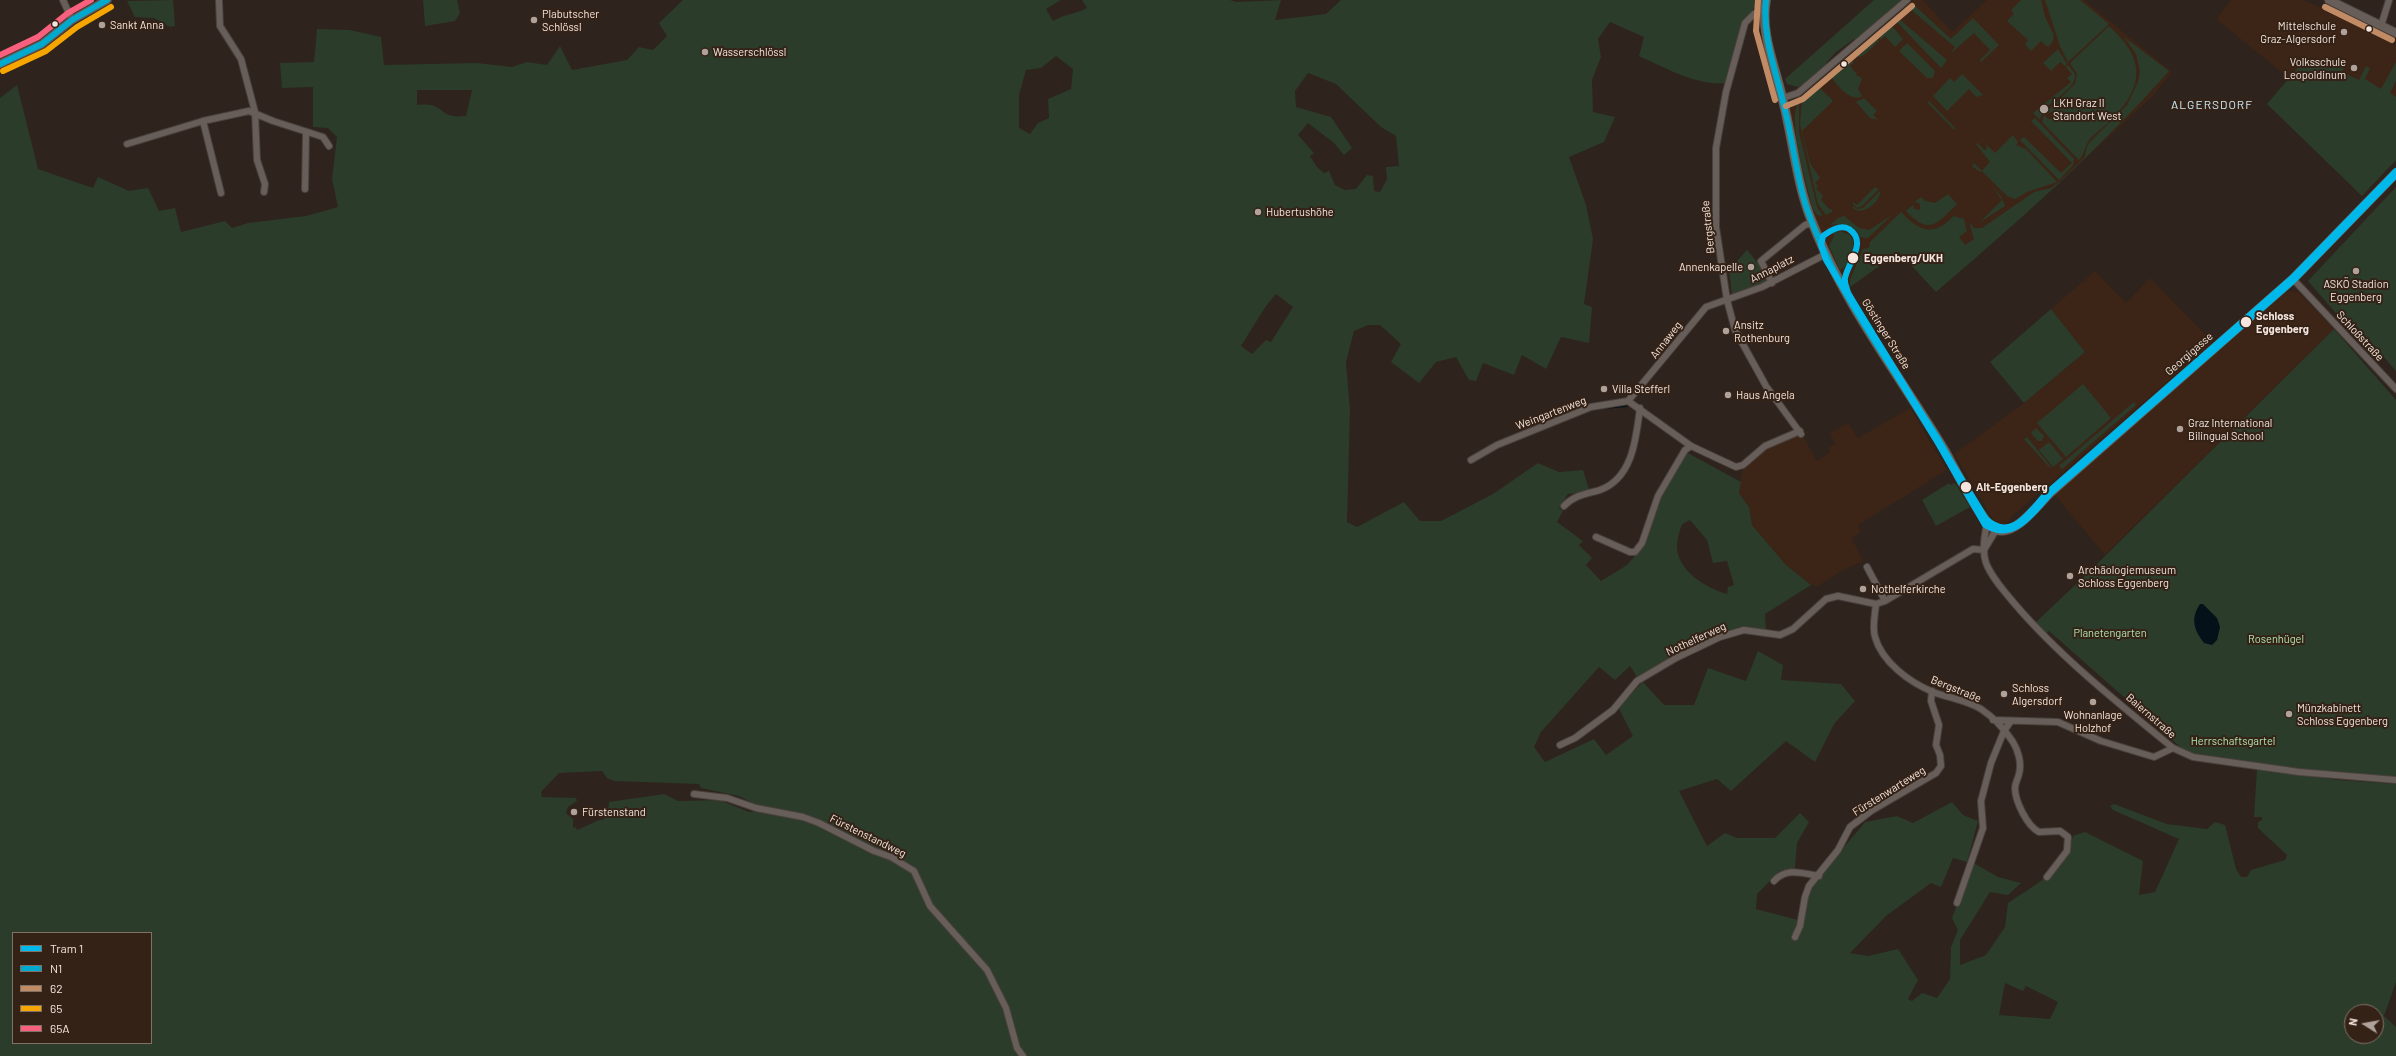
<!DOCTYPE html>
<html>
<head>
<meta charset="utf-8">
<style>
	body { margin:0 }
	#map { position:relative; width:2396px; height:1056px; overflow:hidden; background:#2e231d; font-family:Barlow,sans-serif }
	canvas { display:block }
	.legend { position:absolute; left:12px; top:932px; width:140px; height:112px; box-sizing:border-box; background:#352216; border:1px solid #817066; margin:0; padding:5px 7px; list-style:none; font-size:12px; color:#f4e6de }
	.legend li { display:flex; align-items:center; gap:8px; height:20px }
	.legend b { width:20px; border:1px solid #817066 }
	.north { position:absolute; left:2344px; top:1004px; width:40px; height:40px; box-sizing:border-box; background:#352216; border:1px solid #817066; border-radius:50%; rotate:281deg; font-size:11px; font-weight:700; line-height:16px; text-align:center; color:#f4e6de }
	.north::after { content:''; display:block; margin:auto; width:14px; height:18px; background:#afa29a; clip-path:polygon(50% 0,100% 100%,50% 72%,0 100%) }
</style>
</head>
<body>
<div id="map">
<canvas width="2396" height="1056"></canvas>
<ul class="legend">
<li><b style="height:5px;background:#00b8ea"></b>Tram 1</li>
<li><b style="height:5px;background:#00a9ce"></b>N1</li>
<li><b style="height:5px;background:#c18c65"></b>62</li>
<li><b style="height:5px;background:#f7a600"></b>65</li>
<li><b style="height:5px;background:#f8607d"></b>65A</li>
</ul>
<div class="north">N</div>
</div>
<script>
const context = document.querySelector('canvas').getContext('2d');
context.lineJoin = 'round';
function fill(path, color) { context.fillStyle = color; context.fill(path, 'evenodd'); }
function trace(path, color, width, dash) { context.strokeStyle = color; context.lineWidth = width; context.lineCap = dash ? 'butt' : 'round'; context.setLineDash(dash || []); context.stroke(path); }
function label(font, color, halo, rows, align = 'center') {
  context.font = font + ' Barlow,sans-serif'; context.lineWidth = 4; context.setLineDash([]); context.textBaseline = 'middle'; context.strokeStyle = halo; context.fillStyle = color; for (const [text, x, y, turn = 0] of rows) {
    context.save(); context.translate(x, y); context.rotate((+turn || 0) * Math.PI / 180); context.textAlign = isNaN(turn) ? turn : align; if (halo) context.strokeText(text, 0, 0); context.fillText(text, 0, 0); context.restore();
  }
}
fill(new Path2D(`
	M 1913,0 L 1923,0 L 1952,32 L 1987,0 L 2084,0 L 2172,72 L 2153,96 L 2036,204 L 1936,292 L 1899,252 L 1848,289 L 1811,215 L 1789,110 Z
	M 2231,0 L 2303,0 L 2380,32 L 2387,36 L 2389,42 L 2396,46 L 2396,160 L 2362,196 L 2267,104 L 2289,78 L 2216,19 Z
	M 2095,271 L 2126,303 L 2150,278 L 2213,342 L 2010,518 L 2010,521 L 2002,525 L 1994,521 L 1954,454 L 2024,403 L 2085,352 L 2051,309 Z
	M 2288,291 L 2298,292 L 2334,329 L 2105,555 L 2053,493 Z
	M 1910,408 L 1947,470 L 1858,525 L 1861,532 L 1852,538 L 1863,561 L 1841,571 L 1818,586 L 1811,585 L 1786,565 L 1752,525 L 1749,507 L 1739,493 L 1743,465 L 1757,453 L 1800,431 L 1817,461 L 1830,452 L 1828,448 L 1835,444 L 1830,433 L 1848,423 L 1858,438 Z`), '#3c2516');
fill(new Path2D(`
	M 173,0 L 175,26 L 170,27 L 154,18 L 135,17 L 127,1 Z
	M 423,0 L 457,0 L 460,13 L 455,21 L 425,26 Z
	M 683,0 L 1061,0 L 1046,9 L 1053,21 C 1064,14 1076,14 1087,8 L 1082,0 L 1230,0 L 1236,2 L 1281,0 L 1275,20 L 1326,14 L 1341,0 L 1760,0 L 1743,24 L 1726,83 C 1696,86 1666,68 1639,56 L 1644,37 L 1610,22 L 1598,39 L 1601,57 L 1592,80 L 1593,112 L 1615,117 L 1604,142 L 1569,157 L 1586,205 L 1593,239 L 1584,304 L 1592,307 L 1589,343 L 1561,337 L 1546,369 L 1522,355 L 1514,375 L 1483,363 L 1476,381 L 1469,380 L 1456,357 L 1436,362 L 1419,383 L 1391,362 L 1401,344 L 1380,325 L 1368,325 L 1354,331 L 1346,362 L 1350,410 L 1347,522 L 1357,527 L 1404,502 L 1420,521 L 1441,521 L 1493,494 L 1538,463 L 1559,472 L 1583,470 L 1590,492 L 1568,494 L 1559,508 L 1563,511 L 1557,522 L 1583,541 L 1579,545 L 1592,558 L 1586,565 L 1601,581 L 1627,565 L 1641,549 L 1661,492 L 1686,452 L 1741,482 L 1739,493 L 1749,507 L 1752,525 L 1786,565 L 1811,585 L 1765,614 L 1766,631 L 1747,627 L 1731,630 L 1637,677 L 1630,666 L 1615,680 L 1599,667 L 1541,732 L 1534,747 L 1545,762 L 1594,739 L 1606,755 L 1633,736 L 1618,707 L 1643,682 L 1664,705 L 1694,705 L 1708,668 L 1746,681 L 1758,651 L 1783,665 L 1781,680 L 1841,684 L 1855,701 L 1834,724 L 1815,762 L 1786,741 L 1731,791 L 1717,779 L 1679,791 L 1707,846 L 1725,833 L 1737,838 L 1775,838 L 1800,813 L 1809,822 L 1797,843 L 1795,869 L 1780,871 L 1757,894 L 1756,909 L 1798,920 L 1814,883 L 1865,822 L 1897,816 L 1913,823 L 1952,802 L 1963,815 L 1978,821 L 1967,862 L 1953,858 L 1941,887 L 1931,883 L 1886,916 L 1850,953 L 1868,956 L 1898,949 L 1918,980 L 1908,999 L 1912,1001 L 1922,993 L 1937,998 L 1950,979 L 1951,947 L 1958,930 L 1952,918 L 1972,862 L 1998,877 L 2021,883 L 2008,895 L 1990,892 L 1960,940 L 1960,965 L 1986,955 L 2005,927 L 2008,903 C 2036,884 2065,870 2073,836 L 2085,832 L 2143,861 L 2139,895 L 2155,892 L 2179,839 L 2113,810 L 2110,806 L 2114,804 L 2167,824 L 2207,829 L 2215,822 L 2225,825 L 2236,869 L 2241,877 L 2247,877 L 2251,870 L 2285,860 L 2287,855 L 2258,828 L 2258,822 L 2262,820 L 2262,817 L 2254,817 L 2257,769 L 2338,780 L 2396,784 L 2396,982 L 2384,1016 L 2396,1027 L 2396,1056 L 0,1056 L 0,98 L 17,85 L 38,169 L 93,188 L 98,177 L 129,191 L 148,188 L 159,211 L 175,208 L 181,232 L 225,221 L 232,228 L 248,223 L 306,216 L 338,207 L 332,179 L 337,137 L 328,128 L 313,127 L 313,87 L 282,88 L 280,63 L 314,62 L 317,29 L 350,30 L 381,37 L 384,65 L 477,63 L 512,67 L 527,62 L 547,65 L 560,46 L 572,70 L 627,60 L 639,47 L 653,50 L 667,36 L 659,23 ZM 1056,56 L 1073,69 L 1071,89 L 1048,99 L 1049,118 L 1038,123 L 1030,134 L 1019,128 L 1019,95 L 1026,70 L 1041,68 ZM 1308,73 L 1336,84 L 1381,127 L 1396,136 L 1399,166 L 1386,167 L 1387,179 L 1380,192 L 1374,191 L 1373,176 L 1367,175 L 1356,189 L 1345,190 L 1335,185 L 1329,171 L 1324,173 L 1317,167 L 1310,156 L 1314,153 L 1298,135 L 1308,123 L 1334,143 L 1344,155 L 1352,148 L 1331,117 L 1296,107 L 1295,91 ZM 417,90 L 472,90 L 466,116 C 462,116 457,117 453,116 C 439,114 442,102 417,105 ZM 1276,294 L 1293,307 L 1271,342 L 1266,340 L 1252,354 L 1241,346 L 1266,306 ZM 1690,520 L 1707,540 L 1713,563 L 1727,561 L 1734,585 L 1728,587 L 1727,594 C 1706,588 1676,570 1677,545 C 1677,538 1680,531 1682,524 ZM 602,771 L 607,778 L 614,781 L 699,784 L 701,788 L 739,796 L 756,805 L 757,811 L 749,812 L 719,800 L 678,801 L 664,794 L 609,802 L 608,811 L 603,820 L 599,820 L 577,830 L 576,827 L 573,828 L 573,819 L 566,813 L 568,807 L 577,801 L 576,798 L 542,797 L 541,792 L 559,773 ZM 13,933 L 151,933 L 151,1043 L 13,1043 ZM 2005,983 L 2023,991 L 2026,986 L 2058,1002 L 2050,1019 L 1999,1015 ZM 2352,1012 L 2376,1012 L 2376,1036 L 2352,1036 Z
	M 1874,0 L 1901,0 L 1855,40 L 1854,39 L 1836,52 L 1826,63 L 1828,65 L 1813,78 L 1798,87 L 1787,84 L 1785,79 Z
	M 2021,0 L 2041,0 C 2043,6 2043,11 2045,16 C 2048,28 2061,36 2048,47 L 2041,41 L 2031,51 L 2025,44 L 2028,40 L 2007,21 L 2014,14 L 2011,10 Z
	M 2045,0 L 2080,0 L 2109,24 L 2068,62 L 2060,46 Z
	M 1913,4 L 1951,39 L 1973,18 L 1999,45 L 1981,62 L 1980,60 L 1990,50 L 1974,33 L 1950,54 L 1955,47 L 1909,8 Z
	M 1898,18 L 1947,60 L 1941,68 L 1895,20 Z
	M 1890,24 L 1903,39 L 1895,47 L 1885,36 L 1881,40 L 1879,37 L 1881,32 Z
	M 2109,26 C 2144,58 2146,84 2112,119 C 2105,126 2096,132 2090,139 C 2084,146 2085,154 2079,160 L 2042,122 L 2044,115 L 2048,119 L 2054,119 L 2054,112 L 2045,113 L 2075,84 L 2077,74 L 2070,63 Z
	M 2124,37 L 2169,71 C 2097,152 2018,222 1936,292 L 1899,252 L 1850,287 L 1850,280 L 1863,249 L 1869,248 L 1870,242 L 1901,212 C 1911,223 1926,236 1942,226 C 1947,223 1950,219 1954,216 L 1964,219 L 1967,231 L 1959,237 L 1965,245 L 1974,239 L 1969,222 L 1974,228 L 1982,228 L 2034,192 L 2051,188 L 2059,182 L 2084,158 L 2088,144 L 2127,105 L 2138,82 L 2140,71 L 2136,54 Z
	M 1877,39 L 1879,41 L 1864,55 L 1859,57 L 1857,55 L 1858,52 L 1861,54 Z
	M 1907,43 L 1935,71 L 1933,78 L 1927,78 L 1899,51 Z
	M 2058,49 L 2067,64 L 2065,66 L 2060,62 L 2051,71 L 2043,63 Z
	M 2307,57 L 2321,63 L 2323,58 L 2334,62 L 2336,58 L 2346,63 L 2342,72 L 2359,80 L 2366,66 L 2370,68 L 2365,79 L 2381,89 L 2396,62 L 2396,81 L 2390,93 L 2396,97 L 2396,160 L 2362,196 L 2267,104 Z
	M 1851,59 L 1854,62 L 1850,66 L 1857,74 L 1856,76 L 1859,76 L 1862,79 L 1858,89 L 1862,96 C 1851,103 1837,85 1831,77 Z
	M 2068,65 L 2075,74 C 2077,92 2043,101 2040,120 L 2033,113 L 2071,82 L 2067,78 L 2072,74 L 2066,67 Z
	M 1962,74 L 1983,95 L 1976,97 L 1969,89 L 1947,111 L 1933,96 L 1950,78 L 1954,82 Z
	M 1819,87 L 1833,101 L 1802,131 L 1810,163 L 1820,178 L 1815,183 L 1818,186 L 1816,188 L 1823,196 L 1821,200 L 1830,210 L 1832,209 L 1832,212 L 1826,215 L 1818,204 L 1800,124 L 1802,101 Z
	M 1864,98 L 1877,111 L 1873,115 L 1878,120 L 1870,118 L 1856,102 Z
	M 1929,101 L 1955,128 L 1954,130 L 1927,102 Z
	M 1799,102 L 1799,132 L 1817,207 L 1823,216 L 1817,215 L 1813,209 C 1808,187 1786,119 1799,102 Z
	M 2035,118 L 2074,159 L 2073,165 L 2059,180 L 2020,140 L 2024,137 L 2061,173 L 2072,163 L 2031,121 Z
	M 2013,135 L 2018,142 L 2016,145 L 2026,149 L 2057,182 L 2027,192 L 2015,199 L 2007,196 L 1982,171 L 1980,172 L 1972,166 L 1974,163 L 1982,171 L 1990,162 L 1976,144 L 1978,143 L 1984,150 L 1987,149 L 1986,144 L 1995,153 Z
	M 1875,187 L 1879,189 L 1862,206 L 1857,208 L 1853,204 L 1853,202 L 1857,205 Z
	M 1992,187 L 2001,196 L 2005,206 L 1979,223 L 2002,200 Z
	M 2396,187 L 2396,371 L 2353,322 L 2347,326 L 2308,281 Z
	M 1880,191 C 1881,201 1863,217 1853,208 L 1853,206 L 1857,209 L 1863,208 Z
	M 1948,194 L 1957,204 C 1937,224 1929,236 1906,211 L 1913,205 L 1914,209 L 1920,210 L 1920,204 L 1915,202 L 1921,197 L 1925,201 L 1935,203 Z
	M 1892,215 L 1868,238 L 1860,237 C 1854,224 1842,223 1830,225 L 1838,218 L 1844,216 L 1859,228 L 1869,230 Z
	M 1840,231 L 1850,235 C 1858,245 1851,264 1840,270 L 1829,246 L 1834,236 L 1833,232 Z
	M 1747,250 L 1758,263 L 1769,282 L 1732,294 L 1728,263 L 1736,262 Z
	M 2051,309 L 2085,352 L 2024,403 L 1990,362 Z
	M 2334,329 L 2396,400 L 2396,777 L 2302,770 L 2186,752 L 2049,631 L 2046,633 L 2035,623 L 2091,570 Z
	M 2083,384 L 2111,418 L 2066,457 L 2037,423 Z
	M 2134,402 L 2136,405 L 2062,469 L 2059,466 Z
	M 2036,428 L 2044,436 L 2042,441 L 2038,441 L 2031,433 Z
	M 2027,437 L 2051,467 L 2050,468 L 2024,439 Z
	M 2049,442 L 2063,459 L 2053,467 L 2039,450 Z
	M 1949,483 L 1950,485 L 1955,483 L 1970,507 L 1936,526 L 1922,500 Z`), '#2b3c2b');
fill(new Path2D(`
	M 2200,604 L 2203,604 L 2217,618 L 2220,627 L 2217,640 L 2212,645 L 2204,643 C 2194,630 2190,619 2200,604 Z`), '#041119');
trace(new Path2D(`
	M 1603,408 L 1627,406`), '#041119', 2);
const minor = new Path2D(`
	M 63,0 L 72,20
	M 219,0 L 220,26 L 241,59 L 255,112 L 257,160 L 265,184 L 264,192
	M 1763,12 L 1754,14 L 1745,23 L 1726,92 L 1716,148 L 1716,227 L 1727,300 L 1735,330 L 1766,386 L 1801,434
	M 2381,26 L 2389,0
	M 1783,98 L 1798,93 L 1907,0
	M 203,121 L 221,193
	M 127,144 L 203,121 L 249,111 L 273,121 L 323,137 L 329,146
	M 305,189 L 306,132
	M 2293,279 L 2396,389
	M 1772,283 L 1761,261 L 1805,225 L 1812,223
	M 1628,401 L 1706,307 L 1762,287 L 1826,254
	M 1471,460 L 1497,445 L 1591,407 L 1628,401 L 1691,446 L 1736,467 L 1743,465 L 1765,446 L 1800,431
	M 1564,506 C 1574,495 1586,494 1600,490 C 1633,478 1636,438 1640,408
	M 1987,524 C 1984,537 1982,551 1986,563 C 1992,578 2004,591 2014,603 C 2059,656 2119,704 2173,748 L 2193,757 L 2299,772 L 2396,780
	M 1596,537 L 1630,552 L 1635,552 L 1642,543 L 1658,496 L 1685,450 L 1691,446
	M 1984,550 L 1996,530
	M 1867,567 L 1885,601
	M 1876,604 C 1875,614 1872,628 1875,637 C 1882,662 1909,682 1933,692 C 1949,698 1966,700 1981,709 C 1993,717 2005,730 2013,742 C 2018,750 2022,763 2019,774 C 2018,779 2015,783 2015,788 C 2015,801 2027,826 2039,832 L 2060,831 L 2068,837 L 2067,851 L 2047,877
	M 1993,720 L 2058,722 L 2101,741 L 2154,757 L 2173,748
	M 1560,745 L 1575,738 L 1613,710 L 1637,681 L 1676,658 L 1720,637 L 1744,630 L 1780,635 L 1793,629 L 1826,599 L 1838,596 L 1876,604 L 1885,601 L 1973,549 L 1984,550
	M 694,794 L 727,798 L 756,808 L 803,817 L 819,823 L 874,851 L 891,857 L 914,871 L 930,906 L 987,970 L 1006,1008 L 1017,1048 L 1023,1056
	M 1774,881 C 1786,867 1802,873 1819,876
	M 1957,903 L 1983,828 L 1981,801 L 1991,763 L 2004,731 L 2011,721
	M 1795,937 L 1800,926 L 1805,897 L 1809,886 L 1838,850 L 1850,827 L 1871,811 L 1936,773 L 1941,766 L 1940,755 L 1936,745 L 1939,725 L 1931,701 L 1932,691`);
const tertiary = new Path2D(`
	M 2329,0 L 2396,33
	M 0,64 L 42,44 L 72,20 L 107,0`);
const secondary = new Path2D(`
	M 1766,0 C 1760,33 1775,65 1782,97 C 1793,138 1796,183 1812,222 C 1844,304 1900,376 1945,451 C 1954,467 1983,526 1997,530 C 2016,536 2038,504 2051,492 L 2293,279 L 2396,173`);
trace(minor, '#4a403c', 8);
trace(tertiary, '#4a403c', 10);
trace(secondary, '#4a403c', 10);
trace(minor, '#685e59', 6);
trace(tertiary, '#685e59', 8);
trace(secondary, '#6a6158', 9);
trace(new Path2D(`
	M 1766,0 C 1762,37 1776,71 1784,106 C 1793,140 1796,176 1807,209 C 1837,294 1893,367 1940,442 C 1956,468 1971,513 1997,530 C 2020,532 2036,507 2051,492 L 2293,279 L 2396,173
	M 0,64 L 42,44 L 72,20 L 107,0`), '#00a9ce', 6);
trace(new Path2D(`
	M 1758,0 L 1756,31 L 1775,100
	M 2325,7 L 2392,40
	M 1786,106 L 1803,99 L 1912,6`), '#c18c65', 6);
trace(new Path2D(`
	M 3,71 L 46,51 L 77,27 L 111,7`), '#f7a600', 6);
trace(new Path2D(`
	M 0,55 L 38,37 L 68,13 L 91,0`), '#f8607d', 6);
trace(new Path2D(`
	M 2396,171 L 2292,278 L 2045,495 C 2029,513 2011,542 1986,519 L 1848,293 C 1847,288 1844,283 1845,278 C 1848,262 1868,242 1849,229 C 1840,224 1830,231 1823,236 L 1821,245 L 1826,260 L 1938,443 L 1985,525 C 2015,543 2033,512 2052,492 L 2294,280 L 2396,175`), '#00b8ea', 6);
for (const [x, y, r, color] of [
	[534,20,4,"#afa29a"],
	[55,24,3.5,"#f4e6de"],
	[102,25,4,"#afa29a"],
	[2369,29,3.5,"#f4e6de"],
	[2344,32,4,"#afa29a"],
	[705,52,4,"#afa29a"],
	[1844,64,3.5,"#f4e6de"],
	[2354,68,4,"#afa29a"],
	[2044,109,5,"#afa29a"],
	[1258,212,4,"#afa29a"],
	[1853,258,6,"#f4e6de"],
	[1751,267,4,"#afa29a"],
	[2356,271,4,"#afa29a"],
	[2246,322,6,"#f4e6de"],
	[1726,331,4,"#afa29a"],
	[1604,389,4,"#afa29a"],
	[1728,395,4,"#afa29a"],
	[2180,429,4,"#afa29a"],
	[1966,487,6,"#f4e6de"],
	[2070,576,4,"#afa29a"],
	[1863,589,4,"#afa29a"],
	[2004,694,4,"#afa29a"],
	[2093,702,4,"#afa29a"],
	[2289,714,4,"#afa29a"],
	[574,812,4,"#afa29a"]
]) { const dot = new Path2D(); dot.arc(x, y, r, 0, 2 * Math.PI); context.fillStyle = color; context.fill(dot); trace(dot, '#352216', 1.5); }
label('11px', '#f4e6de', '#352216', [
	["Plabutscher",542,14],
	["Schlössl",542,27],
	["Sankt Anna",110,25],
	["Mittelschule",2336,26,"right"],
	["Graz-Algersdorf",2336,39,"right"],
	["Wasserschlössl",713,52],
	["Volksschule",2346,62,"right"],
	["Leopoldinum",2346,75,"right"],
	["LKH Graz II",2053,103],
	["Standort West",2053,116],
	["Hubertushöhe",1266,212],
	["Annenkapelle",1743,267,"right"],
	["ASKÖ Stadion",2356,284,"center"],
	["Eggenberg",2356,297,"center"],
	["Ansitz",1734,325],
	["Rothenburg",1734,338],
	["Villa Stefferl",1612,389],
	["Haus Angela",1736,395],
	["Graz International",2188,423],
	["Bilingual School",2188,436],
	["Archäologiemuseum",2078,570],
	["Schloss Eggenberg",2078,583],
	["Nothelferkirche",1871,589],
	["Schloss",2012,688],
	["Algersdorf",2012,701],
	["Münzkabinett",2297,708],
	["Schloss Eggenberg",2297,721],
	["Wohnanlage",2093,715,"center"],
	["Holzhof",2093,728,"center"],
	["Fürstenstand",582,812]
], 'left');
label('11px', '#f4e6de', '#352216', [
	["Bergstraße",1708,227,-96],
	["Annaplatz",1772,269,-27],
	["Göstinger Straße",1886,334,58],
	["Schloßstraße",2360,336,47],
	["Annaweg",1666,340,-52],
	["Georgigasse",2189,354,-41],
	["Weingartenweg",1551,413,-21],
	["Nothelferweg",1696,639,-25],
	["Bergstraße",1956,689,22],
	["Baiernstraße",2151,716,41],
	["Fürstenwarteweg",1889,791,-32],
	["Fürstenstandweg",868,836,26]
]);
label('bold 11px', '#f4e6de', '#352216', [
	["Eggenberg/UKH",1864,258],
	["Schloss",2256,316],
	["Eggenberg",2256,329],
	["Alt-Eggenberg",1976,487]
], 'left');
label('11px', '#afe6b1', '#352216', [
	["Planetengarten",2110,633],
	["Rosenhügel",2276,639],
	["Herrschaftsgartel",2233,741]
]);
context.letterSpacing = '1px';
label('12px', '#c9eaf9', '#352216', [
	["ALGERSDORF",2212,105]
]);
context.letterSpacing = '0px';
</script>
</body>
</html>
